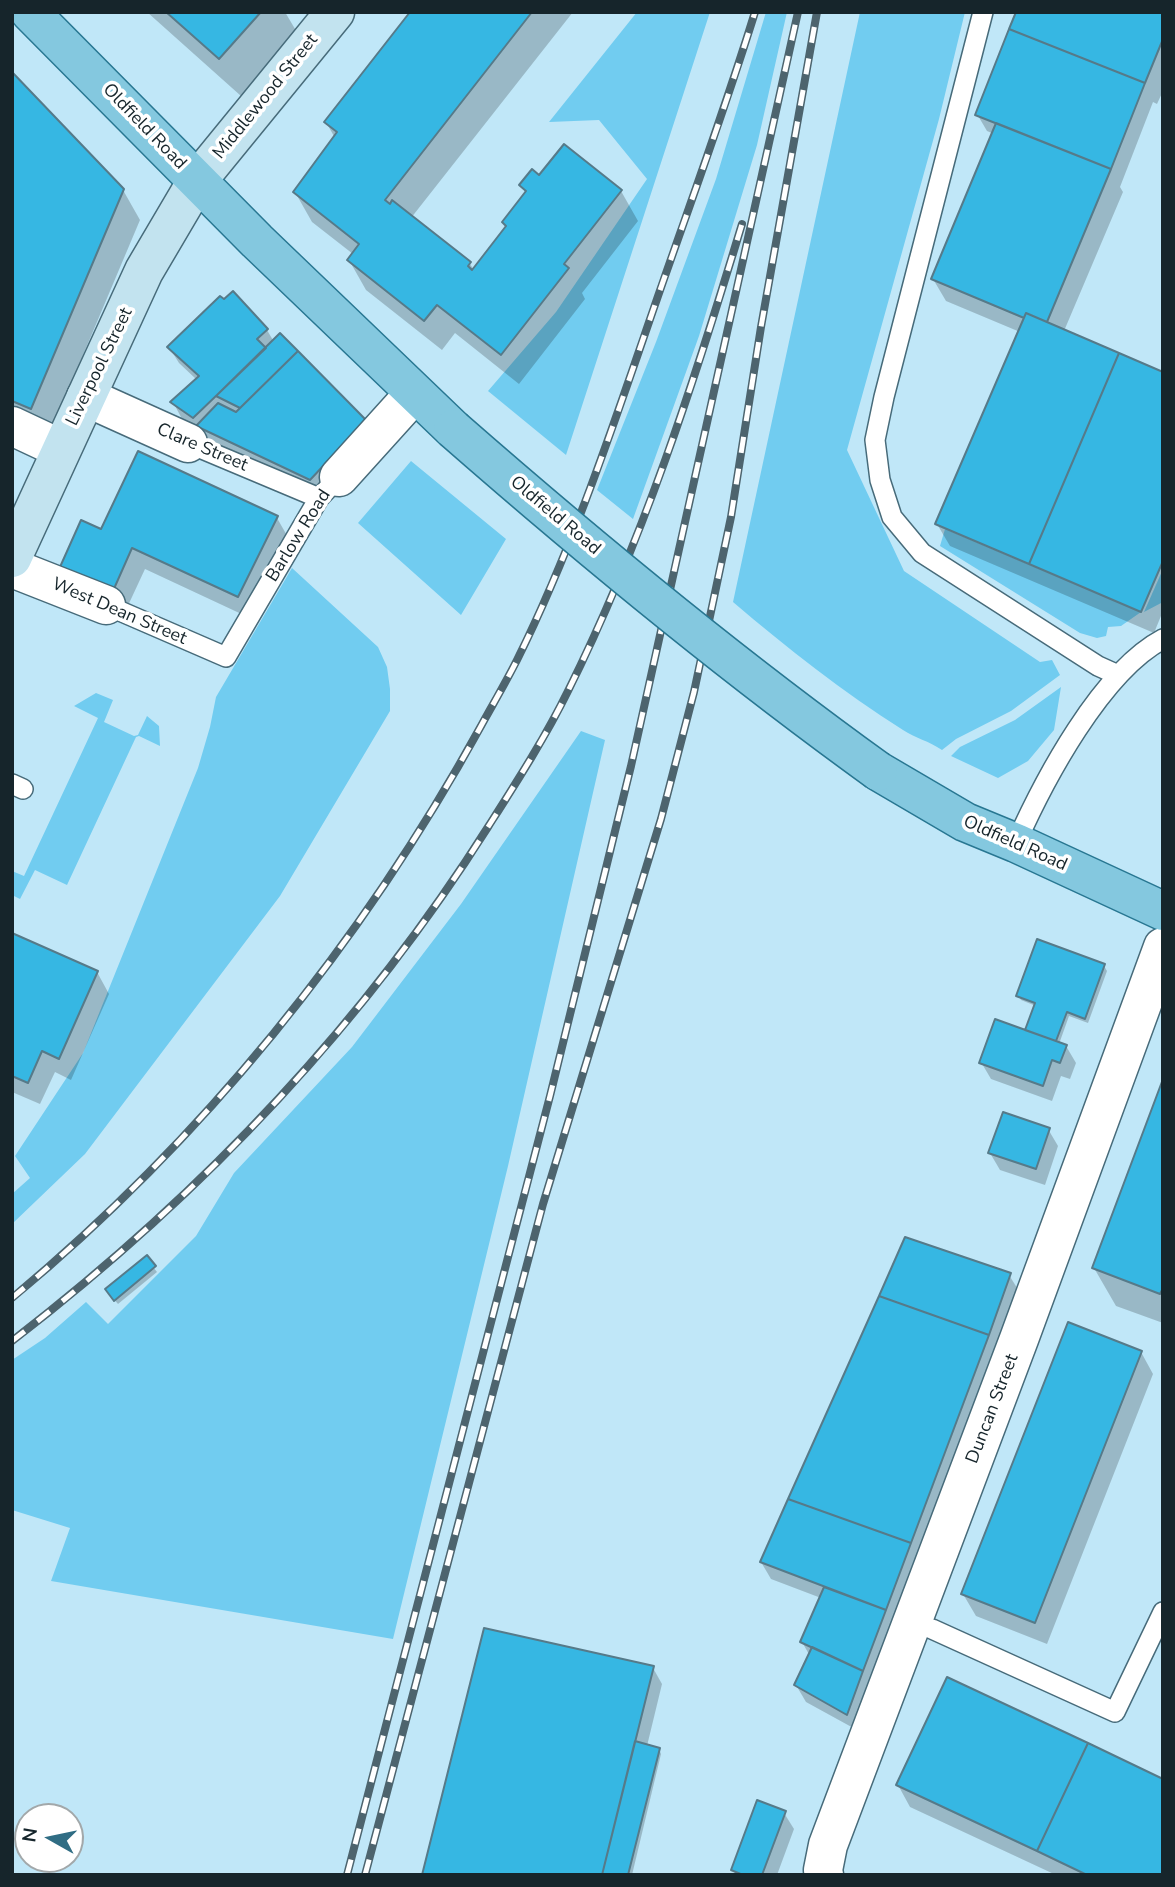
<!DOCTYPE html>
<html>
<head>
<meta charset="utf-8">
<style>
	body { margin:0 }
	#map { position:relative; width:1175px; height:1887px; overflow:hidden; background:#c0e7f8; font-family:"Nunito Sans",sans-serif }
	canvas { display:block }
	.frame { position:absolute; inset:0; border:14px solid #16252b; pointer-events:none }
	.north { position:absolute; left:14px; top:1803px; width:70px; height:70px; box-sizing:border-box; background:#fff; border:2px solid #a2a8aa; border-radius:50%; rotate:279deg; font-size:19px; font-weight:700; line-height:28px; text-align:center; color:#16252b }
	.north::after { content:''; display:block; margin:auto; width:24px; height:32px; background:#306d84; clip-path:polygon(50% 0,100% 100%,50% 72%,0 100%) }
</style>
</head>
<body>
<div id="map">
<canvas width="1175" height="1887"></canvas>
<div class="frame"></div>
<div class="north">N</div>
</div>
<script>
const context = document.querySelector('canvas').getContext('2d');
context.lineJoin = 'round';
function fill(path, color) { context.fillStyle = color; context.fill(path, 'evenodd'); }
function trace(path, color, width, dash) { context.strokeStyle = color; context.lineWidth = width; context.lineCap = dash ? 'butt' : 'round'; context.setLineDash(dash || []); context.stroke(path); }
function label(font, color, halo, rows, align = 'center') {
  context.font = font + ' "Nunito Sans",sans-serif'; context.lineWidth = 7; context.setLineDash([]); context.textBaseline = 'middle'; context.strokeStyle = halo; context.fillStyle = color; for (const [text, x, y, turn = 0] of rows) {
    context.save(); context.translate(x, y); context.rotate((+turn || 0) * Math.PI / 180); context.textAlign = isNaN(turn) ? turn : align; if (halo) context.strokeText(text, 0, 0); context.fillText(text, 0, 0); context.restore();
  }
}
fill(new Path2D(`
	M 637,12 L 710,12 L 566,455 L 488,391 L 556,312 L 647,179 L 599,120 L 549,122 Z
	M 766,12 L 787,12 L 757,145 L 699,336 L 633,519 L 597,490 L 656,342 L 716,179 Z
	M 860,12 L 965,12 L 939,119 L 847,450 L 904,571 L 1040,662 L 1052,660 L 1060,675 L 1011,711 L 956,739 L 942,750 C 929,741 915,738 903,730 C 843,692 787,648 733,602 Z
	M 411,461 L 506,539 L 461,615 L 358,523 Z
	M 945,529 L 1141,612 L 1121,626 L 1108,627 L 1106,636 L 1097,638 L 1080,633 L 940,546 Z
	M 292,568 L 378,647 L 387,667 L 390,689 L 390,711 L 280,896 L 85,1154 L 12,1224 L 12,1194 L 30,1178 L 15,1156 L 83,1053 L 198,768 L 210,727 L 216,697 Z
	M 1163,569 L 1163,602 L 1144,612 Z
	M 1061,687 L 1054,730 L 1028,761 L 998,778 L 951,756 L 960,747 L 1015,720 Z
	M 96,693 L 113,700 L 104,722 L 134,736 L 138,735 L 147,716 L 159,726 L 160,746 L 139,736 L 136,737 L 67,885 L 35,870 L 20,899 L 12,895 L 12,871 L 24,876 L 98,718 L 74,706 Z
	M 581,731 L 605,740 L 508,1166 L 393,1639 L 51,1581 L 70,1528 L 12,1510 L 12,1360 L 45,1338 L 86,1302 L 108,1324 L 196,1236 L 234,1173 L 352,1047 L 461,904 Z`), '#71ccf0');
fill(new Path2D(`
	M 147,12 L 285,12 L 298,34 L 241,96 Z
	M 413,12 L 573,12 L 411,218 L 470,264 L 474,270 L 507,227 L 526,194 L 521,185 L 539,178 L 621,191 L 638,221 L 582,293 L 585,299 L 519,384 L 455,333 L 442,350 L 366,290 L 349,260 L 353,254 L 312,222 L 295,192 L 335,138 L 326,122 Z
	M 1163,12 L 1163,91 L 1157,104 L 1153,102 L 1120,187 L 1123,192 L 1064,331 L 1163,373 L 1163,611 L 1154,633 L 950,546 L 937,524 L 1020,332 L 946,301 L 933,279 L 994,134 L 987,131 L 977,114 Z
	M 12,74 L 123,190 L 140,220 L 48,438 L 12,422 Z
	M 233,293 L 267,330 L 274,342 L 280,336 L 365,421 L 323,500 L 211,448 L 202,433 L 182,419 L 173,402 L 197,380 L 179,363 L 169,347 Z
	M 277,518 L 289,539 L 250,618 L 145,569 L 125,612 L 82,522 L 102,531 Z
	M 12,935 L 97,972 L 109,994 L 71,1080 L 55,1072 L 40,1104 L 12,1092 Z
	M 1104,966 L 1107,971 L 1088,1023 L 1069,1016 L 1059,1044 L 1066,1046 L 1076,1063 L 1070,1079 L 1061,1076 L 1052,1101 L 991,1079 L 981,1062 L 1026,1032 L 1036,1006 L 1021,1000 L 1018,995 Z
	M 1163,1084 L 1163,1323 L 1116,1306 L 1094,1268 Z
	M 1048,1129 L 1058,1146 L 1045,1185 L 1000,1170 L 990,1153 Z
	M 146,1258 L 157,1272 L 118,1304 L 110,1295 Z
	M 1009,1275 L 1019,1291 L 857,1730 L 806,1702 L 796,1685 L 810,1656 L 802,1642 L 821,1598 L 771,1579 L 761,1562 Z
	M 1141,1352 L 1153,1374 L 1047,1644 L 976,1616 L 963,1594 Z
	M 653,1668 L 662,1684 L 647,1746 L 659,1749 L 661,1754 L 632,1875 L 424,1875 Z
	M 898,1785 L 1163,1875 L 1056,1875 L 910,1807 Z
	M 784,1813 L 794,1829 L 777,1875 L 736,1875 L 733,1870 Z`), '#0003');
const building = new Path2D(`
	M 166,12 L 261,12 L 219,59 Z
	M 410,12 L 532,12 L 385,200 L 390,204 L 392,200 L 471,262 L 468,266 L 472,270 L 506,226 L 502,222 L 526,191 L 519,185 L 532,169 L 539,175 L 564,144 L 622,190 L 564,264 L 569,268 L 501,355 L 437,305 L 424,321 L 347,260 L 359,244 L 293,192 L 337,132 L 324,122 Z
	M 1016,12 L 1163,12 L 1163,39 L 1145,83 L 1009,29 Z
	M 1009,29 L 1145,83 L 1111,169 L 975,115 Z
	M 12,72 L 124,189 L 31,409 L 12,401 Z
	M 996,123 L 1111,169 L 1047,322 L 1026,313 L 1024,318 L 931,279 Z
	M 233,291 L 268,329 L 257,339 L 266,348 L 193,418 L 170,402 L 199,376 L 167,347 L 220,296 L 224,299 Z
	M 1026,313 L 1119,353 L 1029,564 L 935,524 Z
	M 280,333 L 298,351 L 240,408 L 216,396 Z
	M 298,351 L 366,420 L 310,480 L 196,426 L 218,403 L 236,412 Z
	M 1119,353 L 1163,372 L 1163,561 L 1141,612 L 1029,564 Z
	M 138,451 L 278,516 L 238,597 L 132,548 L 113,591 L 60,567 L 81,520 L 101,529 Z
	M 12,933 L 98,971 L 59,1059 L 42,1051 L 28,1083 L 12,1076 Z
	M 1037,939 L 1105,964 L 1085,1019 L 1067,1012 L 1056,1041 L 1025,1030 L 1035,1003 L 1016,996 Z
	M 995,1019 L 1067,1045 L 1060,1063 L 1052,1060 L 1043,1086 L 979,1063 Z
	M 1163,1079 L 1163,1288 L 1160,1294 L 1092,1268 Z
	M 1003,1112 L 1050,1128 L 1036,1169 L 988,1153 Z
	M 905,1237 L 1011,1273 L 989,1335 L 879,1296 Z
	M 147,1255 L 156,1266 L 114,1301 L 105,1289 Z
	M 879,1296 L 989,1335 L 911,1543 L 788,1499 Z
	M 1068,1322 L 1142,1351 L 1035,1623 L 961,1594 Z
	M 788,1499 L 911,1543 L 886,1610 L 760,1562 Z
	M 824,1587 L 886,1610 L 863,1671 L 800,1642 Z
	M 484,1628 L 654,1666 L 602,1875 L 422,1875 Z
	M 812,1647 L 863,1671 L 847,1715 L 794,1685 Z
	M 947,1677 L 1088,1743 L 1037,1851 L 896,1785 Z
	M 635,1741 L 660,1748 L 628,1875 L 602,1875 Z
	M 1088,1743 L 1163,1779 L 1163,1875 L 1087,1875 L 1037,1851 Z
	M 757,1800 L 786,1811 L 762,1875 L 743,1875 L 731,1870 Z`);
fill(building, '#36b7e3');
trace(building, '#567a89', 2);
const lane = new Path2D(`
	M 983,12 L 884,397 L 875,440 L 880,480 L 892,517 L 922,553 L 1098,666 L 1118,675
	M 188,443 L 319,498
	M 106,605 L 226,657 L 319,498 L 339,477
	M 12,784 L 23,789
	M 1016,843 C 1044,780 1101,672 1163,639
	M 912,1623 L 932,1629 L 1115,1712 L 1163,1612`);
const street = new Path2D(`
	M 86,397 L 188,443
	M 12,426 L 61,449
	M 339,477 L 414,394
	M 12,568 L 106,605
	M 824,1875 L 823,1870 L 828,1845 L 1019,1339 L 1163,947`);
const secondary = new Path2D(`
	M 12,558 L 144,271 L 197,181 L 335,12`);
const primary = new Path2D(`
	M 30,12 L 257,241 L 453,429
	M 878,771 L 965,822 L 1016,843 L 1163,911`);
trace(lane, '#476b7a', 22);
trace(street, '#476b7a', 41);
trace(secondary, '#476b7a', 41);
trace(primary, '#287792', 41);
trace(lane, '#fff', 19);
trace(street, '#fff', 38);
trace(secondary, '#c2e3ef', 38);
trace(primary, '#84c8df', 38);
const rail = new Path2D(`
	M 12,1298 C 202,1140 362,943 481,726 C 493,704 506,682 517,660 C 574,545 615,420 657,299 C 690,204 725,109 755,12
	M 12,1341 C 200,1196 361,1028 488,827 C 516,783 545,738 568,691 C 642,542 694,383 742,224
	M 347,1875 L 550,1096 L 631,766 L 798,12
	M 365,1875 L 543,1204 L 661,819 L 694,692 L 731,517 L 761,327 L 817,12`);
trace(rail, '#4d646e', 8);
trace(rail, '#fff', 5, [16]);
const primaryBridge = new Path2D(`
	M 453,429 C 590,549 731,665 878,771`);
trace(primaryBridge, '#287792', 41, []);
trace(primaryBridge, '#84c8df', 38);
label('18px', '#16252b', '#fff', [
	["Middlewood Street",266,97,-51],
	["Oldfield Road",144,127,46],
	["Liverpool Street",100,367,-64],
	["Clare Street",202,448,23],
	["Oldfield Road",555,516,40],
	["Barlow Road",299,536,-58],
	["West Dean Street",119,612,23],
	["Oldfield Road",1015,844,24],
	["Duncan Street",993,1409,-69]
]);
</script>
</body>
</html>
